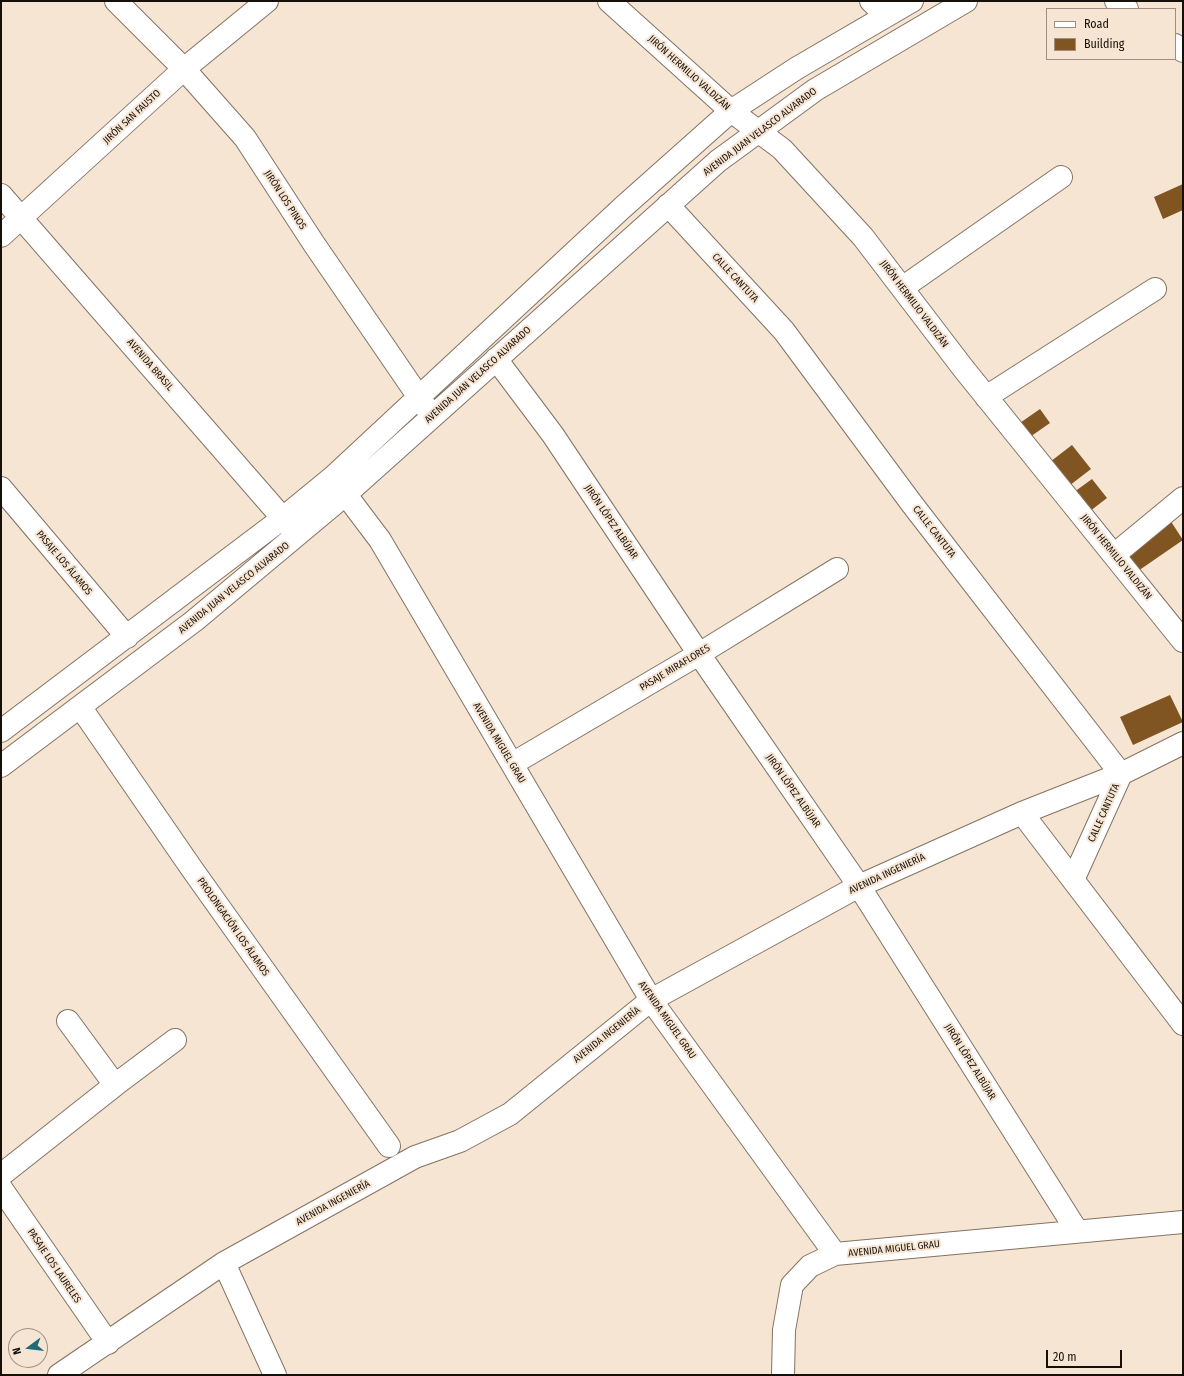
<!DOCTYPE html>
<html>
<head>
<meta charset="utf-8">
<style>
	body { margin:0 }
	#map { position:relative; width:1184px; height:1376px; overflow:hidden; background:#f7e5d3; font-family:"Fira Sans Condensed",sans-serif }
	canvas { display:block }
	.frame { position:absolute; inset:0; border:2px solid #16100a; pointer-events:none }
	.legend { position:absolute; left:1046px; top:8px; width:130px; height:52px; box-sizing:border-box; background:#f7e5d3; border:1px solid #9d9083; margin:0; padding:5px 7px; list-style:none; font-size:12px; color:#16100a }
	.legend li { display:flex; align-items:center; gap:8px; height:20px }
	.legend b { width:20px; border:1px solid #9d9083 }
	.north { position:absolute; left:8px; top:1328px; width:40px; height:40px; box-sizing:border-box; background:#f7e5d3; border:1px solid #9d9083; border-radius:50%; rotate:255deg; font-size:11px; font-weight:700; line-height:16px; text-align:center; color:#16100a }
	.north::after { content:''; display:block; margin:auto; width:14px; height:18px; background:#226a77; clip-path:polygon(50% 0,100% 100%,50% 72%,0 100%) }
	.scale { position:absolute; left:1046px; top:1350px; width:76px; height:18px; box-sizing:border-box; border:2px solid #16100a; border-top:0; padding-left:5px; font-size:12px; line-height:14px; white-space:nowrap; color:#16100a; -webkit-text-stroke:3px #f7e5d3; paint-order:stroke }
</style>
</head>
<body>
<div id="map">
<canvas width="1184" height="1376"></canvas>
<div class="frame"></div>
<ul class="legend">
<li><b style="height:5px;background:#fff"></b>Road</li>
<li><b style="height:11px;background:#815521"></b>Building</li>
</ul>
<div class="north">N</div>
<div class="scale">20 m</div>
</div>
<script>
const context = document.querySelector('canvas').getContext('2d');
context.lineJoin = 'round';
function fill(path, color) { context.fillStyle = color; context.fill(path, 'evenodd'); }
function trace(path, color, width, dash) { context.strokeStyle = color; context.lineWidth = width; context.lineCap = dash ? 'butt' : 'round'; context.setLineDash(dash || []); context.stroke(path); }
function label(font, color, halo, rows, align = 'center') {
  context.font = font + ' "Fira Sans Condensed",sans-serif'; context.lineWidth = 4; context.setLineDash([]); context.textBaseline = 'middle'; context.strokeStyle = halo; context.fillStyle = color; for (const [text, x, y, turn = 0] of rows) {
    context.save(); context.translate(x, y); context.rotate((+turn || 0) * Math.PI / 180); context.textAlign = isNaN(turn) ? turn : align; if (halo) context.strokeText(text, 0, 0); context.fillText(text, 0, 0); context.restore();
  }
}
fill(new Path2D(`
	M 1183,184 L 1183,210 L 1163,219 L 1154,197 Z
	M 1040,409 L 1050,423 L 1027,439 L 1017,425 Z
	M 1072,445 L 1091,469 L 1065,489 L 1046,465 Z
	M 1092,479 L 1107,498 L 1085,515 L 1070,495 Z
	M 1170,520 L 1183,540 L 1138,571 L 1125,553 Z
	M 1170,695 L 1183,722 L 1133,745 L 1120,717 Z`), '#815521');
const minor = new Path2D(`
	M 116,1 L 184,69 L 245,138 L 314,244 L 427,409
	M 609,1 L 731,111 L 782,149 L 863,237 L 963,368 L 1183,641
	M 871,1 L 886,16
	M 1116,1 L 1127,9
	M 1175,45 L 1183,51
	M 1,195 L 293,530
	M 668,205 L 784,331 L 912,504 L 1121,774 L 1073,880
	M 1,236 L 184,69 L 267,1
	M 902,288 L 1061,177
	M 496,359 L 553,435 L 699,654 L 859,886 L 1077,1231
	M 986,397 L 1155,289
	M 337,483 L 380,540 L 651,1000 L 835,1254
	M 1,488 L 127,637
	M 1114,555 L 1183,498
	M 81,708 L 192,869 L 389,1146
	M 1,731 L 283,518 L 333,477 L 622,208 L 731,111 L 797,68 L 912,1
	M 512,764 L 699,654 L 837,569
	M 1,766 L 194,621 L 346,494 L 718,161 L 815,90 L 966,1
	M 1022,813 L 1183,1024
	M 115,1085 L 175,1040
	M 1,1175 L 115,1085 L 68,1021
	M 1,1188 L 108,1343
	M 224,1263 L 275,1375
	M 59,1375 L 224,1263 L 415,1157 L 460,1141 L 510,1114 L 651,1000 L 859,886 L 1022,813 L 1121,774 L 1183,743
	M 783,1375 L 784,1330 L 792,1285 L 810,1266 L 835,1254 L 1183,1222`);
trace(minor, '#837363', 24);
trace(minor, '#fff', 22);
label('10px', '#16100a', '#f7e5d3', [
	["JIRÓN HERMILIO VALDIZÁN",689,73,42],
	["JIRÓN SAN FAUSTO",132,117,-43],
	["AVENIDA JUAN VELASCO ALVARADO",760,132,-37],
	["JIRÓN LOS PINOS",285,200,57],
	["CALLE CANTUTA",735,278,47],
	["JIRÓN HERMILIO VALDIZÁN",914,304,53],
	["AVENIDA BRASIL",150,365,49],
	["AVENIDA JUAN VELASCO ALVARADO",478,375,-42],
	["JIRÓN LÓPEZ ALBÚJAR",611,522,56],
	["CALLE CANTUTA",934,532,52],
	["JIRÓN HERMILIO VALDIZÁN",1116,557,51],
	["PASAJE LOS ÁLAMOS",64,563,50],
	["AVENIDA JUAN VELASCO ALVARADO",234,588,-39],
	["PASAJE MIRAFLORES",675,668,-31],
	["AVENIDA MIGUEL GRAU",499,743,59],
	["JIRÓN LÓPEZ ALBÚJAR",793,791,55],
	["CALLE CANTUTA",1104,813,-66],
	["AVENIDA INGENIERÍA",887,874,-25],
	["PROLONGACIÓN LOS ÁLAMOS",233,927,55],
	["AVENIDA MIGUEL GRAU",667,1020,55],
	["AVENIDA INGENIERÍA",607,1035,-39],
	["JIRÓN LÓPEZ ALBÚJAR",970,1062,58],
	["AVENIDA INGENIERÍA",333,1203,-29],
	["AVENIDA MIGUEL GRAU",894,1249,-6],
	["PASAJE LOS LAURELES",54,1266,56]
]);
</script>
</body>
</html>
